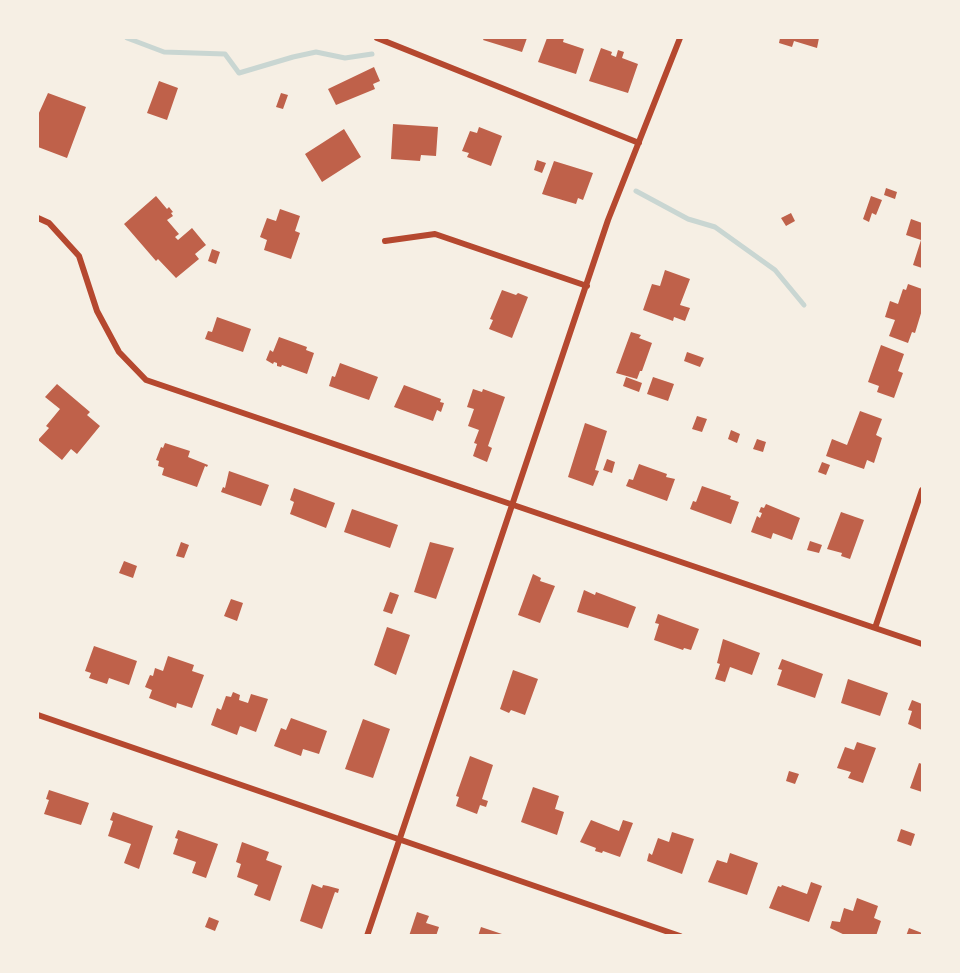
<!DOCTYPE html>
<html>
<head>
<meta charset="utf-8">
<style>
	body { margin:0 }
	#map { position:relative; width:960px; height:973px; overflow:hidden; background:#f6efe4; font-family:"PT Sans",sans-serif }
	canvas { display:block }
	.frame { position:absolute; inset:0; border:39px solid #f6efe4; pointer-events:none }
</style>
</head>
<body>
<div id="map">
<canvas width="960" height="973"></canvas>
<div class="frame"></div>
</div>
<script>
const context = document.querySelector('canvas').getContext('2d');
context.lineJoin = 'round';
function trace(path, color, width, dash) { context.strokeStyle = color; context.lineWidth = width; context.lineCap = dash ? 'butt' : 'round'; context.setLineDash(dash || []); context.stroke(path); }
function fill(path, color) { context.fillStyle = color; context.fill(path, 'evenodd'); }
trace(new Path2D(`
	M 127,38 L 164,52 L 225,54 L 239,73 L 293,57 L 316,52 L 345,58 L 372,54
	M 636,191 L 688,219 L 715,227 L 775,270 L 804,305`), '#c9d6d2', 5);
fill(new Path2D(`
	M 484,38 L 527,38 L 522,52 L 483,40 Z
	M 547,38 L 564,38 L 563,42 L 584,49 L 576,74 L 538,62 Z
	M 780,38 L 819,38 L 817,48 L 794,41 L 792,47 L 779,43 Z
	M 601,48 L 612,52 L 611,55 L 616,57 L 618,50 L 624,52 L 622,58 L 638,64 L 628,93 L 589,81 Z
	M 374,67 L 380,81 L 373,84 L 375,89 L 336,105 L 328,89 Z
	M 159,81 L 178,88 L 167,120 L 147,113 Z
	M 48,93 L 86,107 L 67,158 L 38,147 L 38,115 Z
	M 281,93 L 288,95 L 283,109 L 276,107 Z
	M 393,124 L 438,127 L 436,156 L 421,155 L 420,161 L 391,159 Z
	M 479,127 L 502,136 L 491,166 L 467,157 L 469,153 L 462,151 L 470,131 L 477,133 Z
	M 344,129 L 361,157 L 322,182 L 305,154 Z
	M 537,160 L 546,163 L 542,173 L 534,170 Z
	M 554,161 L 593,173 L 583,200 L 578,198 L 576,204 L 542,194 Z
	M 886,188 L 897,192 L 895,199 L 884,195 Z
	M 156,196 L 167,209 L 169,207 L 173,212 L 171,213 L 173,216 L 167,220 L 179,234 L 175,237 L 178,240 L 192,228 L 206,245 L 195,254 L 199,259 L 176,278 L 158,259 L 156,261 L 124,224 Z
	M 871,196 L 882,200 L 876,215 L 872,213 L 869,222 L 863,219 Z
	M 280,209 L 300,216 L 295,231 L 300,233 L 291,259 L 264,250 L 267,240 L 260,237 L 267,218 L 276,221 Z
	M 791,213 L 795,221 L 786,226 L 781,218 Z
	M 911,219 L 922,223 L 922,268 L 913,265 L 921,240 L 906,235 Z
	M 212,249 L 220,252 L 216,264 L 208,261 Z
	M 665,270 L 690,279 L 680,305 L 690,308 L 685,321 L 674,317 L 673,321 L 643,310 L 652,284 L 660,286 Z
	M 908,284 L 922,289 L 922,310 L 915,333 L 912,332 L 908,343 L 889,336 L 895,320 L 885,317 L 890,301 L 898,304 L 903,289 L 906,290 Z
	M 502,290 L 516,295 L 518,293 L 528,297 L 512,338 L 489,329 L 493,320 L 490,319 Z
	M 217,317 L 251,329 L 243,352 L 205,339 L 208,331 L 212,332 Z
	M 631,332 L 641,335 L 639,338 L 652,343 L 642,371 L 640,371 L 637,379 L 616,373 Z
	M 279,337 L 307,347 L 306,350 L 314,353 L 307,374 L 282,365 L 281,367 L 277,366 L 277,363 L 274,362 L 273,364 L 266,360 L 270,350 L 273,352 Z
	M 881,345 L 904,354 L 898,371 L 903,373 L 894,398 L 877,392 L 879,386 L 868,382 Z
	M 687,352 L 704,358 L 700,367 L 684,361 Z
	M 340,363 L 378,377 L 369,400 L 329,386 L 332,376 L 335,377 Z
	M 626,377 L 642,383 L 639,392 L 623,386 Z
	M 653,377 L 674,384 L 668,401 L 647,394 Z
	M 57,384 L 90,412 L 87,415 L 100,426 L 77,454 L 71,449 L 62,460 L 38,440 L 49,428 L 46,426 L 60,409 L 45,397 Z
	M 404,385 L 441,399 L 440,402 L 444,403 L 441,412 L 437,410 L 433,421 L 394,407 Z
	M 473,389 L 482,392 L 483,389 L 505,397 L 488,446 L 492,448 L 487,462 L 473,456 L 477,444 L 474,443 L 479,430 L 468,426 L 474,409 L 467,407 Z
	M 860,411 L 882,419 L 876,435 L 882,438 L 874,463 L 867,460 L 864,469 L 826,456 L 832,439 L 847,445 Z
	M 697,416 L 707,419 L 702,432 L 692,429 Z
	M 585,423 L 607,431 L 595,470 L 599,471 L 593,486 L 568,477 Z
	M 731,430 L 740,434 L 737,443 L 728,439 Z
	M 757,439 L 766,442 L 763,452 L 753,449 Z
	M 165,443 L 190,451 L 188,457 L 208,465 L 207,467 L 205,466 L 197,487 L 162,475 L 164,468 L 158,466 L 159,461 L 156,460 L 161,447 L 163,448 Z
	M 607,459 L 615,462 L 612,473 L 603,470 Z
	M 822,462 L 830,465 L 826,475 L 818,472 Z
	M 639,464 L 667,474 L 666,477 L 675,479 L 667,501 L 626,486 L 629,479 L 633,480 Z
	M 229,471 L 269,485 L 261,506 L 221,492 L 223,487 L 225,488 Z
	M 702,486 L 731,496 L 730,499 L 739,502 L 731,524 L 690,509 L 693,501 L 696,502 Z
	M 294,488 L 335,503 L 326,528 L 290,514 L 294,502 L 290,500 Z
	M 766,504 L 800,518 L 792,540 L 773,533 L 771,539 L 751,532 L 757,516 L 760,518 L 762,513 L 759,512 L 761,507 L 764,508 Z
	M 352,509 L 398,525 L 390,548 L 344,532 Z
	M 841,512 L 864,520 L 850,559 L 841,556 L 842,553 L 827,549 Z
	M 810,541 L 822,545 L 819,553 L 807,550 Z
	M 181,542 L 189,545 L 184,558 L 176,556 Z
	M 430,542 L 454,548 L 436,599 L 414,592 Z
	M 124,561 L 137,566 L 133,578 L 119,573 Z
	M 533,574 L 541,578 L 540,581 L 555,586 L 540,623 L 518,615 Z
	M 584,590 L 595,595 L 596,592 L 636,607 L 628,628 L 577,612 Z
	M 390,592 L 399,595 L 392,614 L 383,611 Z
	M 231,599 L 243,603 L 237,621 L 224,616 Z
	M 658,614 L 699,629 L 691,650 L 684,648 L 683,650 L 654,640 L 659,624 L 655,623 Z
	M 387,627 L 410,635 L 396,675 L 374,665 Z
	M 723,639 L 760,653 L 752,675 L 730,667 L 725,682 L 715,679 L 720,664 L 717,663 Z
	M 94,646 L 137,661 L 129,685 L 109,678 L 107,684 L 89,678 L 91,673 L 85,671 Z
	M 168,656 L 194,665 L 192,671 L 204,675 L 192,708 L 177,703 L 176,708 L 149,698 L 152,690 L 145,687 L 150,675 L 153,676 L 155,668 L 163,671 Z
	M 782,659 L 823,674 L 815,698 L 777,685 L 782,670 L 778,669 Z
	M 513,670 L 538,679 L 525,715 L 511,710 L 509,713 L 500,709 Z
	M 848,679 L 888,693 L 880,716 L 841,703 Z
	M 233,692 L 240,695 L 239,700 L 248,703 L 251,694 L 268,699 L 256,732 L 240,726 L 237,735 L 211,725 L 217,708 L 221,710 L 226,696 L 231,697 Z
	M 912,700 L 922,704 L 922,730 L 908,724 L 912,711 L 908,710 Z
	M 291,718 L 327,731 L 319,754 L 303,749 L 301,756 L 274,746 L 281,728 L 286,730 Z
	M 363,719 L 390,729 L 373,778 L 345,769 Z
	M 857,742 L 876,748 L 863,783 L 848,778 L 851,772 L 837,768 L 845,747 L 854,750 Z
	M 470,756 L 493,765 L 482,799 L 488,801 L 486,807 L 480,805 L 477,814 L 456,806 L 459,797 L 456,796 Z
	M 919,763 L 922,764 L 922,792 L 910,788 Z
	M 789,771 L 799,774 L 795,784 L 786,781 Z
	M 533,787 L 559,796 L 555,809 L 564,812 L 557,835 L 521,822 Z
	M 49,790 L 89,803 L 81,825 L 44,814 L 49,800 L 46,799 Z
	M 113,812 L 153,826 L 139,869 L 124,863 L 131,844 L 108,836 L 113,821 L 110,820 Z
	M 591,820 L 619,831 L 623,820 L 633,823 L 620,857 L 603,851 L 602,853 L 595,851 L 596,848 L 580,842 Z
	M 901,829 L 915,834 L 911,846 L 897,841 Z
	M 178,830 L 218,844 L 206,878 L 192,873 L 196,862 L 173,854 L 178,839 L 175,838 Z
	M 672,832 L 694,839 L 682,874 L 647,861 L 649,853 L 652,855 L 658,838 L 669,842 Z
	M 242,842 L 269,852 L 266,860 L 282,866 L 270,901 L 254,895 L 258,885 L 237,877 L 241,864 L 236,862 Z
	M 730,853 L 758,863 L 747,895 L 708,882 L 717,860 L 727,863 Z
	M 811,882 L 822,886 L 809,922 L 769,908 L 778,886 L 781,887 L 782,885 L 807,894 Z
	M 312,884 L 322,888 L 323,885 L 328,886 L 339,889 L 338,893 L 335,892 L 322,929 L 300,921 Z
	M 857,898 L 878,906 L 874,918 L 881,921 L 876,936 L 847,936 L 830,928 L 832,921 L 840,922 L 844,908 L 853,911 Z
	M 417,912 L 429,916 L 426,923 L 439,927 L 436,936 L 409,936 Z
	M 209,917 L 219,921 L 215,931 L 205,927 Z
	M 481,927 L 505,935 L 505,936 L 478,936 Z
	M 909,928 L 922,933 L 922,936 L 906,936 Z`), '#bf614a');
trace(new Path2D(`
	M 377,38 L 639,143
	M 38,218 L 49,223 L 79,256 L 97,311 L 119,352 L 146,380 L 922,644
	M 385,241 L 435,234 L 587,286
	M 875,628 L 922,490
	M 38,715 L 680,936
	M 367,936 L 608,220 L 680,38`), '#b5482f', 6);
</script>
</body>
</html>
